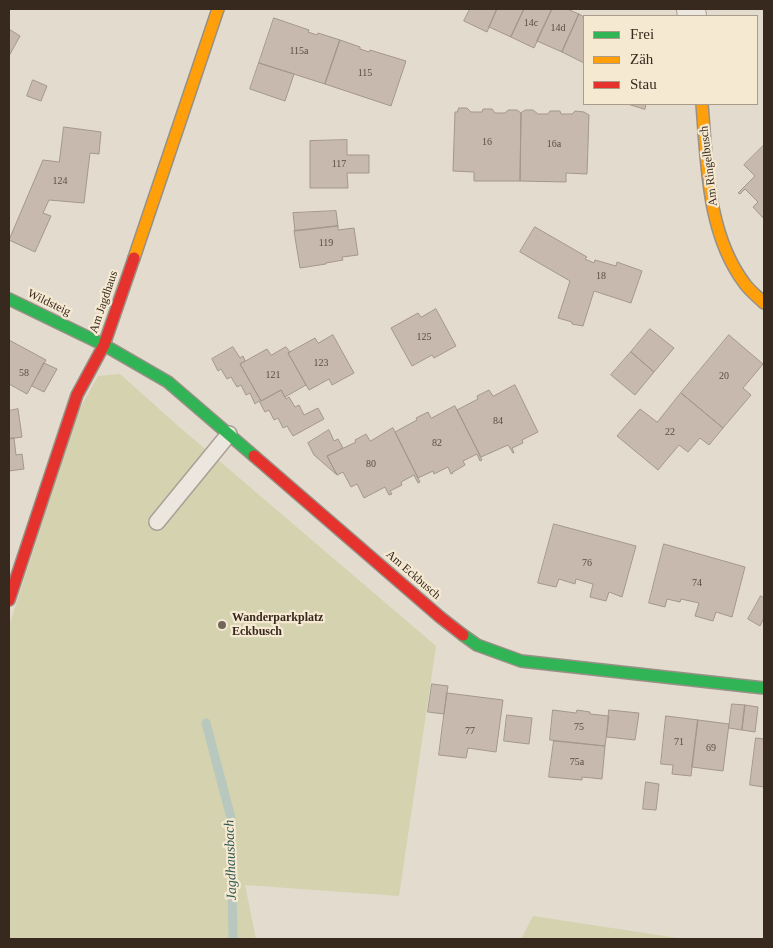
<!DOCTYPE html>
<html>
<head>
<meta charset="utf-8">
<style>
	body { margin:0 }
	#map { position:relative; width:773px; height:948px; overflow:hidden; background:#e3dbcd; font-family:Georgia,serif }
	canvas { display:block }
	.frame { position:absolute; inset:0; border:10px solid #37291e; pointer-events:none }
	.legend { position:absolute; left:583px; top:15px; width:175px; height:90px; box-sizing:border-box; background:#f5e9d2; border:1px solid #a99c8a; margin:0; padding:6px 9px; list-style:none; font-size:15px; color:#37291e }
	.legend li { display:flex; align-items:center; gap:10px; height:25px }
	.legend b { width:25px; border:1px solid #a99c8a }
</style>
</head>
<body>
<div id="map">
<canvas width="773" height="948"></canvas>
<div class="frame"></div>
<ul class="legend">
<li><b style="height:6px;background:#30b455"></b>Frei</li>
<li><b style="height:6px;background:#ff9f0a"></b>Zäh</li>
<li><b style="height:6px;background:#e5322d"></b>Stau</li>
</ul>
</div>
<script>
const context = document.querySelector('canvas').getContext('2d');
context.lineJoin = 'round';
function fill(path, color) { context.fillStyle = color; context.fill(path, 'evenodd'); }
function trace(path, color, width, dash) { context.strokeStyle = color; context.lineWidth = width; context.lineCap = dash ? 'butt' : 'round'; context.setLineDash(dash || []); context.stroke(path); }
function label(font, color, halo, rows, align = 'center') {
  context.font = font + ' Georgia,serif'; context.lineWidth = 4.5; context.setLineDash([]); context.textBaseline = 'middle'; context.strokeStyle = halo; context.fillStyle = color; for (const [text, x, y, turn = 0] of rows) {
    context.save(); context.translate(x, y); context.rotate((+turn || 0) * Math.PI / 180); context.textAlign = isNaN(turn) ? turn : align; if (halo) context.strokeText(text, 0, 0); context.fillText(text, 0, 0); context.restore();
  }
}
fill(new Path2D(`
	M 120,374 L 176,424 L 436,646 L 399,896 L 245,885 L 256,939 L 9,939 L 9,626 L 78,412 L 98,376 Z
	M 533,916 L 684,939 L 521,939 Z`), '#d4d2af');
trace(new Path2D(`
	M 206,723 L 231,818 L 233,939`), '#b8c8be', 9);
const building = new Path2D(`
	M 470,9 L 497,9 L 487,32 L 464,21 Z
	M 497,9 L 524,9 L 511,37 L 489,27 Z
	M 524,9 L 552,9 L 534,48 L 511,37 Z
	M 552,9 L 567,9 L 579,14 L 562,52 L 537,41 Z
	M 579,14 L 584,17 L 584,63 L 562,52 Z
	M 274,18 L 309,30 L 308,32 L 317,35 L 318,33 L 340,40 L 325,84 L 259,63 Z
	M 9,29 L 20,36 L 9,56 Z
	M 340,40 L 360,47 L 360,49 L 369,52 L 370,50 L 406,61 L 391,106 L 325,84 Z
	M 259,63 L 294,74 L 285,101 L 250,89 Z
	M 33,80 L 47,86 L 41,101 L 27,96 Z
	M 628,104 L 646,104 L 645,109 Z
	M 459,108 L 467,108 L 471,112 L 482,112 L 483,109 L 492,109 L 495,113 L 505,113 L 508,110 L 517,110 L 521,113 L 520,181 L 474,181 L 474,172 L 453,171 L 455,112 L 457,112 Z
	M 526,110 L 533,110 L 538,114 L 548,114 L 550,111 L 560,111 L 561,114 L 572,114 L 575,111 L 584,112 L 589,115 L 587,174 L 566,173 L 566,182 L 520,181 L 521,113 Z
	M 64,127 L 101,132 L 99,154 L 90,153 L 84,203 L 49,200 L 43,213 L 51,216 L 35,252 L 9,240 L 43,160 L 59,162 Z
	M 347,140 L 347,155 L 369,155 L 369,173 L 347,173 L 348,188 L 310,188 L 310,141 Z
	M 764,145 L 764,219 L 753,207 L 758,202 L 745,189 L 740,194 L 738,193 L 755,176 L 744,165 Z
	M 336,211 L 338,226 L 295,231 L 293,213 Z
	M 338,226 L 338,230 L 354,228 L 358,255 L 342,257 L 343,260 L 326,263 L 326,264 L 300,268 L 294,231 Z
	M 535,227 L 587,257 L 585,259 L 594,263 L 595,260 L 616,266 L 617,262 L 642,271 L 631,303 L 594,291 L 583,326 L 572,324 L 572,322 L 558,318 L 570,281 L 520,252 Z
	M 436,309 L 456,346 L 434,358 L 432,355 L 412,366 L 391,328 L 418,313 L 421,317 Z
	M 650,329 L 674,348 L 654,372 L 631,352 Z
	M 333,335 L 354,373 L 332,385 L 329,379 L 309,390 L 288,353 L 315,338 L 318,343 Z
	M 729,335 L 763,364 L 743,388 L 751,395 L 723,428 L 681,393 Z
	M 9,340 L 46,360 L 27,394 L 9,384 Z
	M 233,347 L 240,358 L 243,356 L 245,361 L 240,364 L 261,401 L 281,390 L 286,399 L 289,397 L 295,407 L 299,405 L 304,415 L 318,408 L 324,419 L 293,436 L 287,426 L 283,428 L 278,418 L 274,420 L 269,410 L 265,412 L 259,401 L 255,404 L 250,393 L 246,395 L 241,385 L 237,387 L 231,377 L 227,379 L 221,369 L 218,371 L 212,359 Z
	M 286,347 L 290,352 L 288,353 L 306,385 L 285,397 L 281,390 L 261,401 L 240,364 L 267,349 L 271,355 Z
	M 631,352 L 654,372 L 635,395 L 611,375 Z
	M 44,363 L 57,369 L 44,392 L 32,386 Z
	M 515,385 L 538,432 L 522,440 L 523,443 L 512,448 L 514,453 L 513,453 L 508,445 L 481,457 L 457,410 L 478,399 L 477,396 L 489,390 L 493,396 Z
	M 681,393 L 723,428 L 709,445 L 700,438 L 688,452 L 679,445 L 658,470 L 617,436 L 640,409 L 657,422 Z
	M 455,406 L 482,460 L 480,461 L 477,454 L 463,461 L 465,465 L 453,472 L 453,473 L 451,474 L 448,467 L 434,474 L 433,471 L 418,478 L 395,432 L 417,420 L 416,418 L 428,412 L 431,418 Z
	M 18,409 L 22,437 L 9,439 L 9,411 Z
	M 393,428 L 420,482 L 418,483 L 414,475 L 401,482 L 402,485 L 390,491 L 392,494 L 389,495 L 385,487 L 364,498 L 357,484 L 351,487 L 343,472 L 337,475 L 327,456 L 356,442 L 355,440 L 366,434 L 370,441 Z
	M 329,430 L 334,441 L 338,439 L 343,448 L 327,456 L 337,475 L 314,455 L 308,443 Z
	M 14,438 L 16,455 L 22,454 L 24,469 L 9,471 L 9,439 Z
	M 554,524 L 636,546 L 622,597 L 609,592 L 606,601 L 590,597 L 593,584 L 576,579 L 575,584 L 559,579 L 556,587 L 538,583 Z
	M 664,544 L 745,567 L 732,617 L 716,612 L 713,621 L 695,616 L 699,603 L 681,599 L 680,602 L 667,599 L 665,607 L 649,603 Z
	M 761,596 L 764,598 L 764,618 L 760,626 L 748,619 Z
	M 432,684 L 448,686 L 444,714 L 428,712 Z
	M 447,693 L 503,700 L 496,752 L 468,748 L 466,758 L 439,755 Z
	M 732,704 L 745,705 L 742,730 L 729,728 Z
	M 745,705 L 758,707 L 755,732 L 742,730 Z
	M 553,710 L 576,713 L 577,710 L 590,712 L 590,714 L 609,716 L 605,746 L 550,740 Z
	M 609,710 L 639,713 L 635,740 L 607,737 Z
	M 507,715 L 532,718 L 529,744 L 504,741 Z
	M 666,716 L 698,720 L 691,776 L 672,774 L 673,765 L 661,764 Z
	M 698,720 L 729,724 L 723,771 L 692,767 Z
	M 756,738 L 764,739 L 764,787 L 750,785 Z
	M 554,741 L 605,746 L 602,779 L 582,777 L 582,780 L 549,777 Z
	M 646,782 L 659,784 L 656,810 L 643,809 Z`);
fill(building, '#c7b9ae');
trace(building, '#a3978c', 1);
const lane = new Path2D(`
	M 157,522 L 229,434`);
const street = new Path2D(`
	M 691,9 L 692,16`);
const fast = new Path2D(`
	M 9,299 L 104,345 L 168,382 L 254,456
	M 463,635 L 477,645 L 521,661 L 764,688`);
const slow = new Path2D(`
	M 702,104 C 707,164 707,234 745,284 C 750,291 758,297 764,303
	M 134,258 L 218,9`);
const jam = new Path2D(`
	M 254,456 L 440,617 L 463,635
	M 9,600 L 77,395 L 104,345 L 134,258`);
trace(lane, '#a8a096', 18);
trace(street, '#a8a096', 30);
trace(fast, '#989086', 14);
trace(slow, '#989086', 14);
trace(jam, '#989086', 14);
trace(lane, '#ece7de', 15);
trace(street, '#ece7de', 28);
trace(fast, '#30b455', 11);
trace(slow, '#ff9f0a', 11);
trace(jam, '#e5322d', 11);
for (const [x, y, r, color] of [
	[222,625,5,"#73675b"]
]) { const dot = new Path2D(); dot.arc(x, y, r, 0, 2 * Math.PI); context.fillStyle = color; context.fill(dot); trace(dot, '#f5e9d2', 2); }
label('10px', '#5b4d42', null, [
	["14c",531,23],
	["14d",558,28],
	["115a",299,51],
	["115",365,73],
	["16",487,142],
	["16a",554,144],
	["117",339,164],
	["124",60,181],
	["119",326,243],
	["18",601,276],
	["125",424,337],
	["123",321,363],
	["58",24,373],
	["121",273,375],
	["20",724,376],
	["84",498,421],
	["22",670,432],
	["82",437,443],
	["80",371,464],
	["76",587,563],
	["74",697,583],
	["75",579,727],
	["77",470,731],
	["71",679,742],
	["69",711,748],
	["75a",577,762]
]);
label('12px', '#37291e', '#f5e9d2', [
	["Am Ringelbusch",709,166,-97],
	["Am Jagdhaus",104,302,-71],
	["Wildsteig",49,303,26],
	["Am Eckbusch",413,575,41]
]);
label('bold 12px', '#37291e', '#f5e9d2', [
	["Wanderparkplatz",232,618],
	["Eckbusch",232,632]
], 'left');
label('italic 14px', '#2d5752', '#f5e9d2', [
	["Jagdhausbach",231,860,-92]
]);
</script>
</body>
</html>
